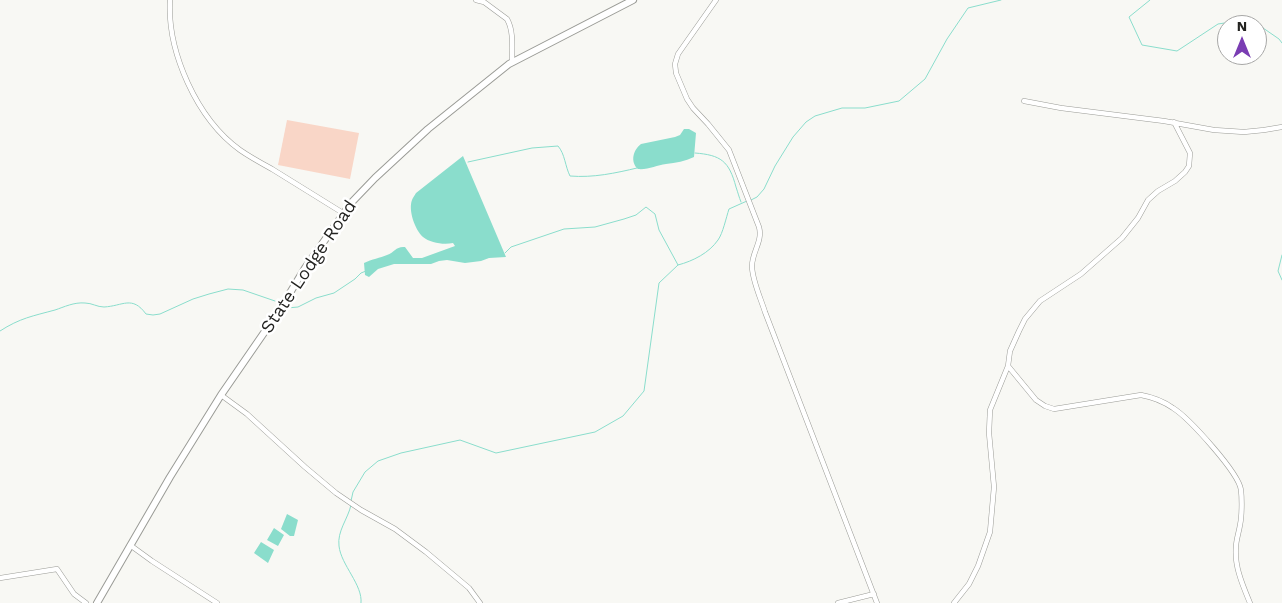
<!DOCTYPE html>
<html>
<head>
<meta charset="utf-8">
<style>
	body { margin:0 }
	#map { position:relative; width:1282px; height:603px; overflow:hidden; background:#f8f8f4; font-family:"Work Sans",sans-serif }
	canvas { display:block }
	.north { position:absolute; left:1217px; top:15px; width:50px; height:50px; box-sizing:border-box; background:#fff; border:1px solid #a7a7a6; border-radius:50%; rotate:0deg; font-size:14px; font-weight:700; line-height:20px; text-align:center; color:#232321 }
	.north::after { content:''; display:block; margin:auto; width:18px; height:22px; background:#7a3db3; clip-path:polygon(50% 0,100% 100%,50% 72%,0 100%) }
</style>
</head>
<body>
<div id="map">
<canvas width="1282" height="603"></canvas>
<div class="north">N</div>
</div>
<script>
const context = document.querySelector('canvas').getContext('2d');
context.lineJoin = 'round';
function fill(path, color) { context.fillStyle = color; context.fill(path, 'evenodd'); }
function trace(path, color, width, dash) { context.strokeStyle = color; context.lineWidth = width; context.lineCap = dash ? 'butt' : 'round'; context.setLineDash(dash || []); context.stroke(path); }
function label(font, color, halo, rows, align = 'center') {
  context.font = font + ' "Work Sans",sans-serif'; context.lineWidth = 5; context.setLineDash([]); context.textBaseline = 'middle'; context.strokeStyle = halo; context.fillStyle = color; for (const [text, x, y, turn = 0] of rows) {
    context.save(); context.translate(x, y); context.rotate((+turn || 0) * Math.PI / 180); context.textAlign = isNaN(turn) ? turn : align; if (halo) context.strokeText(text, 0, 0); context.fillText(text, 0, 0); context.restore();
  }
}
fill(new Path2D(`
	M 287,120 L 359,133 L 350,179 L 278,165 Z`), '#f9d6c7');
fill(new Path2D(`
	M 684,129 L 689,129 L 696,133 L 694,157 C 685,161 676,163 666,164 C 657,165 648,170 638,169 C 630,162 633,150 641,144 L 675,137 L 680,135 Z
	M 463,156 L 506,257 L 489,258 L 481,261 L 465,263 L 447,260 L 439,261 L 431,264 L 394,264 L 378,269 L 369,277 L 365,275 L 364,263 C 372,259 380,258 387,255 C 395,252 396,246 405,247 L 413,258 L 422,258 L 455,246 L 453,243 C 444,245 430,243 423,237 C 415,230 408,210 412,200 C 413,197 415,195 416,193 Z
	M 287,514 L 298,520 L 294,536 L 290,536 L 281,529 Z
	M 274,528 L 284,535 L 278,546 L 267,540 Z
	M 261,542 L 274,550 L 268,563 L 254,553 Z`), '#8addcc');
trace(new Path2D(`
	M 1150,0 L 1129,17 L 1142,45 L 1177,51 L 1218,24 L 1250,19 L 1279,39 L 1282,43
	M 695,153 C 721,155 729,161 736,187 C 738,193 739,197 741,202
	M 468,162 L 532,148 L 558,146 C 565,154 565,166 570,176 C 593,178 616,173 637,168
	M 751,200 L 757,197 L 764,189 L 775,166 L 793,137 L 806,122 L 815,116 L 842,108 L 865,108 L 899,101 L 925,79 L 947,39 L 968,8 L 1001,0
	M 505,253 L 511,247 L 564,229 L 595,227 L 624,219 L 636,215 L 646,207 L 655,214 L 659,230 L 678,265 C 693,261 709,253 718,240 C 723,233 726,218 729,209 L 747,201
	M 1282,255 L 1278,271 L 1282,280
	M 287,308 L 298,307 L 316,298 L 334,293 L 355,279 L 361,273 L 366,271
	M 0,331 C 20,318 33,316 55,310 C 64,307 74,302 85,303 C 92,303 97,307 104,307 C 123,306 132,295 146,314 L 153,315 L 160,314 L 193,299 L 209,294 L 228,289 L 243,290 L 275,301
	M 351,501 L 353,492 L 365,472 L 378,461 L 401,453 L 460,440 L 496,453 L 595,432 L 623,416 L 644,391 L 659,283 L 678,265
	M 351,505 C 348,519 337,531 339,546 C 341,565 363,585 361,603`), '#8addcc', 1);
const street = new Path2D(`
	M 170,0 C 167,52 197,119 240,150 C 250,157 261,163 272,169 C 296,184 320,199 343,213
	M 476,0 L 484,2 L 507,19 C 514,31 512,49 512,62
	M 716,0 L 678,54 L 675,64 L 676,73 L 687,99 L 693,108 L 708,124 L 729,150 L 759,227 C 763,241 752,252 752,266 C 752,280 761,299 765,312 L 877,603
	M 1024,101 L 1061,108 L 1164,121 L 1214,130 L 1244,132 L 1264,130 L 1282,127
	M 1008,366 L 1036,400 L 1045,406 L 1054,409 L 1141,395 C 1152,397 1163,401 1173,408 C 1189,418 1239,473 1241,490 C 1242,499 1242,516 1240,525 C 1239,532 1236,540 1236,547 C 1234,566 1243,586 1250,603
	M 221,395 L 247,414 L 305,467 L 336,493 L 361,510 L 395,529 L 426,552 L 469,588 L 480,603
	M 130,545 L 152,561 L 217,603
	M 0,578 L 57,569 L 74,594 L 86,603
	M 838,603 L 874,594
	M 954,603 L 969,584 L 978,566 L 990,532 L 994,487 L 989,433 L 990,410 L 1008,366 L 1010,351 L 1019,331 L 1025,319 L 1040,301 L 1081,274 L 1122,238 L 1138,218 L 1148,200 L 1158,191 L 1175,181 L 1185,172 L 1189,166 L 1190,153 L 1174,122`);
const secondary = new Path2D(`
	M 97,603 L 170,477 L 221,395 L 279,311 L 305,268 L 351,203 L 375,178 L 428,129 L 509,64 L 633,0`);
trace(street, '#9a9b96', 5.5);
trace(secondary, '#9a9b96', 8);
trace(street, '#fff', 4.5);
trace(secondary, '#fff', 6);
label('18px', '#232321', '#fff', [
	["State Lodge Road",309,267,-56]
]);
</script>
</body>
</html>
